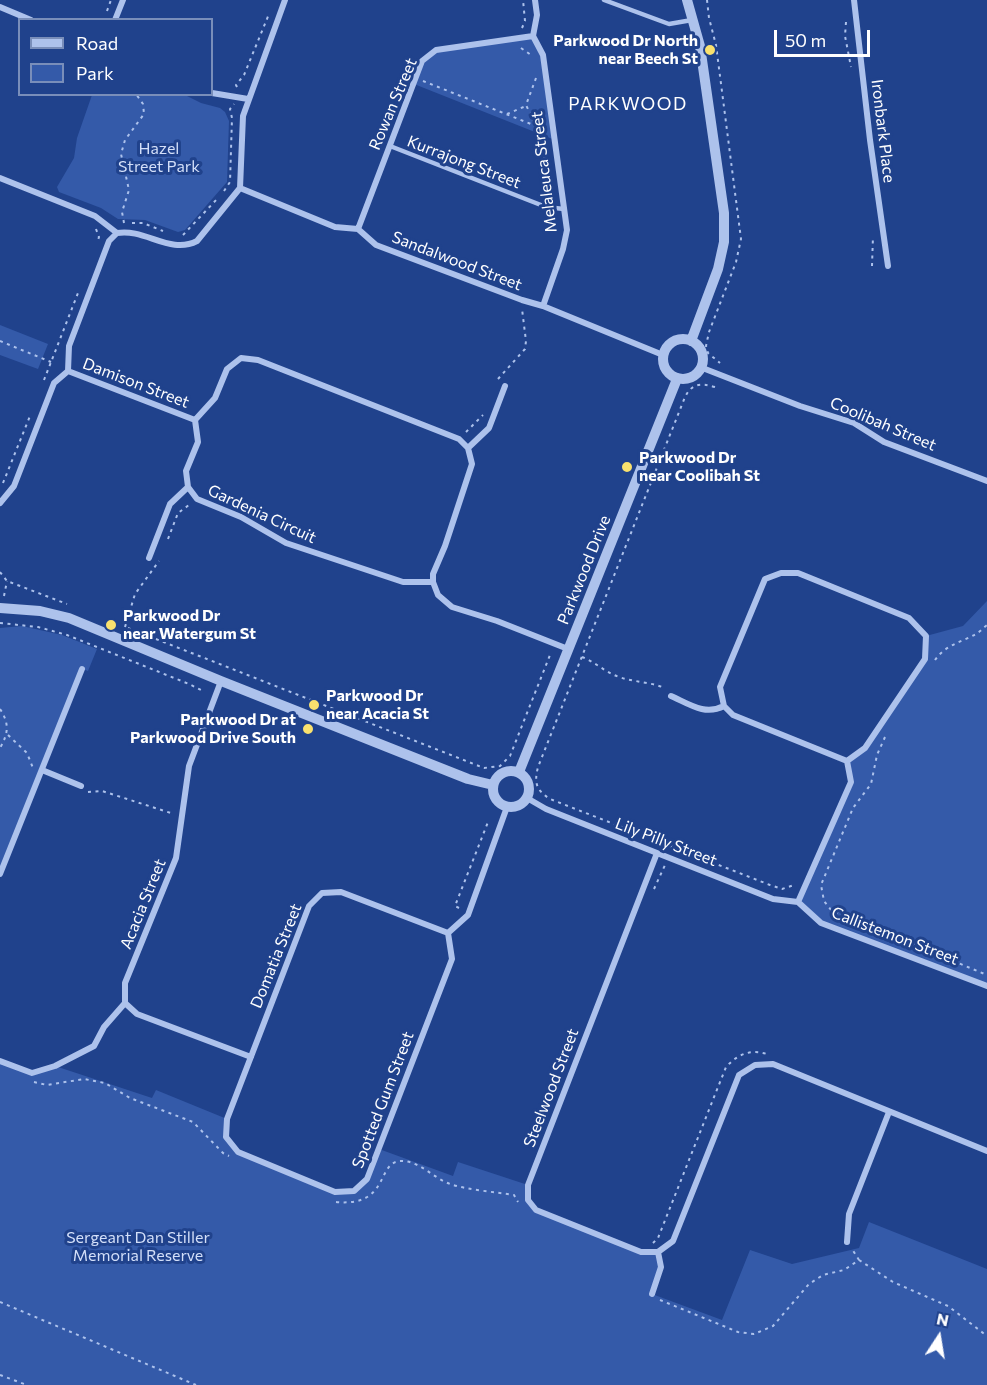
<!DOCTYPE html>
<html>
<head>
<meta charset="utf-8">
<style>
	body { margin:0 }
	#map { position:relative; width:987px; height:1385px; overflow:hidden; background:#20428c; font-family:Commissioner,sans-serif }
	canvas { display:block }
	.legend { position:absolute; left:18px; top:18px; width:195px; height:78px; box-sizing:border-box; background:#20428c; border:2px solid #798eba; margin:0; padding:8px 10px; list-style:none; font-size:18px; color:#fff }
	.legend li { display:flex; align-items:center; gap:12px; height:30px }
	.legend b { width:30px; border:2px solid #798eba }
	.north { position:absolute; left:909px; top:1307px; width:60px; height:60px; -webkit-text-stroke:4px #20428c; paint-order:stroke; rotate:12deg; font-size:16px; font-weight:700; line-height:24px; text-align:center; color:#fff }
	.north::after { content:''; display:block; margin:auto; width:21px; height:27px; background:#fff; clip-path:polygon(50% 0,100% 100%,50% 72%,0 100%) }
	.scale { position:absolute; left:774px; top:30px; width:96px; height:27px; box-sizing:border-box; border:3px solid #fff; border-top:0; padding-left:8px; font-size:18px; line-height:21px; white-space:nowrap; color:#fff; -webkit-text-stroke:4px #20428c; paint-order:stroke }
</style>
</head>
<body>
<div id="map">
<canvas width="987" height="1385"></canvas>
<ul class="legend">
<li><b style="height:8px;background:#adc2ec"></b>Road</li>
<li><b style="height:16px;background:#345aa9"></b>Park</li>
</ul>
<div class="north">N</div>
<div class="scale">50 m</div>
</div>
<script>
const context = document.querySelector('canvas').getContext('2d');
context.lineJoin = 'round';
function fill(path, color) { context.fillStyle = color; context.fill(path, 'evenodd'); }
function trace(path, color, width, dash) { context.strokeStyle = color; context.lineWidth = width; context.lineCap = dash ? 'butt' : 'round'; context.setLineDash(dash || []); context.stroke(path); }
function label(font, color, halo, rows, align = 'center') {
  context.font = font + ' Commissioner,sans-serif'; context.lineWidth = 6; context.setLineDash([]); context.textBaseline = 'middle'; context.strokeStyle = halo; context.fillStyle = color; for (const [text, x, y, turn = 0] of rows) {
    context.save(); context.translate(x, y); context.rotate((+turn || 0) * Math.PI / 180); context.textAlign = isNaN(turn) ? turn : align; if (halo) context.strokeText(text, 0, 0); context.fillText(text, 0, 0); context.restore();
  }
}
fill(new Path2D(`
	M 533,36 L 543,55 L 555,140 L 414,84 L 422,61 L 436,50 Z
	M 92,95 L 185,95 L 201,103 L 220,108 L 225,112 L 229,121 L 227,182 L 185,230 L 178,232 L 145,220 L 118,219 L 101,208 L 59,192 L 57,187 L 74,158 L 77,138 Z
	M 0,325 L 48,344 L 38,369 L 0,355 Z
	M 987,601 L 987,986 L 821,923 L 798,902 L 851,782 L 847,761 L 865,748 L 925,659 L 926,636 L 963,626 Z
	M 22,626 L 62,635 L 97,649 L 88,671 L 83,669 L 0,874 L 0,628 Z
	M 0,1061 L 32,1072 L 55,1066 L 152,1098 L 156,1090 L 227,1119 L 226,1137 L 238,1152 L 335,1192 L 354,1191 L 367,1179 L 379,1149 L 453,1176 L 458,1162 L 528,1185 L 529,1200 L 536,1210 L 641,1252 L 658,1252 L 661,1267 L 652,1294 L 722,1320 L 750,1250 L 792,1264 L 859,1248 L 869,1222 L 987,1269 L 987,1385 L 0,1385 Z`), '#345aa9');
trace(new Path2D(`
	M 707,0 L 709,18 L 716,45 L 741,239 L 736,262 L 709,332 L 706,346 L 708,353 L 720,363
	M 107,11 L 111,0
	M 846,22 L 845,36 L 851,67
	M 522,28 L 525,21 L 523,0
	M 521,48 L 531,55
	M 536,78 L 526,105 C 541,135 548,166 550,198
	M 423,81 L 536,126 L 544,125
	M 237,87 L 236,85 L 244,75 L 269,14
	M 507,114 L 526,106
	M 224,191 L 230,182 L 232,118 L 230,109 L 234,104
	M 124,223 L 122,212 L 129,190 L 121,154 L 125,140 L 144,114 L 143,104 L 136,94
	M 132,223 L 143,223 L 163,231
	M 96,229 L 99,237 L 97,243
	M 183,235 L 218,198
	M 872,266 L 873,236
	M 0,341 L 51,362
	M 498,379 L 525,349 L 526,341 L 522,309
	M 44,380 L 78,293
	M 715,387 C 701,383 692,383 685,397 L 538,767 C 534,783 536,790 550,799 L 770,885 L 782,889 L 794,885
	M 466,432 L 483,415
	M 3,483 L 30,416
	M 168,539 L 178,513 L 189,505
	M 0,572 L 7,581 L 67,604
	M 4,596 L 7,581
	M 0,623 L 38,627 L 67,635 L 189,684 L 203,691
	M 125,627 L 135,594 L 159,561
	M 128,628 L 484,768 L 500,766 L 510,756 L 550,655
	M 582,657 C 595,662 605,672 619,677 C 634,682 650,682 665,688
	M 935,660 C 945,645 962,642 976,634 C 980,632 983,628 987,625
	M 0,709 C 10,724 8,734 0,748
	M 8,735 L 27,753 L 33,768
	M 885,737 L 877,755 L 871,784 L 853,808 L 821,885 L 824,901 L 831,910 L 987,975
	M 88,792 L 102,791 L 174,814
	M 654,889 L 665,865
	M 459,908 L 455,906 L 488,822
	M 34,1082 L 47,1085 L 84,1079 L 105,1083 L 130,1098 L 193,1122 L 223,1153 L 229,1156
	M 336,1202 C 390,1207 376,1163 400,1161 C 419,1160 433,1178 450,1184 C 467,1190 496,1192 514,1195 L 518,1202
	M 653,1243 L 658,1238 L 726,1067 C 738,1054 750,1049 767,1054
	M 859,1260 L 893,1282 L 948,1306 L 987,1336
	M 660,1300 L 738,1332 L 754,1334 L 773,1326 L 809,1284 L 823,1275 L 844,1270 L 859,1260 L 852,1249
	M 0,1302 L 196,1385
	M 0,1375 L 27,1385`), '#adc2ec', 2, [3, 4.5]);
trace(new Path2D(`
	M 604,0 L 669,24 L 692,20
	M 390,146 L 546,207 L 564,209`), '#adc2ec', 4.5);
trace(new Path2D(`
	M 535,0 L 537,15 L 533,36 L 543,55 L 567,230 L 563,249 L 543,306
	M 854,0 L 870,140 L 888,266
	M 0,7 L 31,20
	M 115,20 L 123,0
	M 212,93 L 248,99
	M 0,178 L 95,216 L 117,233 C 145,228 170,255 197,241 L 240,188
	M 240,188 L 335,227 L 358,229 L 376,245 L 522,300 L 543,306 L 663,355
	M 240,188 L 243,116 L 285,0
	M 358,229 L 422,61 L 436,50 L 533,36
	M 700,367 L 800,406 L 854,423 L 884,442 L 987,481
	M 68,371 L 195,420
	M 468,448 L 489,428 L 505,386
	M 0,503 L 14,486 L 54,383 L 68,371 L 69,346 L 109,241 L 117,233
	M 149,558 L 170,504 L 188,487
	M 433,582 L 403,582 L 286,543 L 241,517 L 197,499 L 188,487 L 186,471 L 198,442 L 195,420 L 215,398 L 227,369 L 241,358 L 258,360 L 459,439 L 468,448 L 472,464 L 445,546 L 433,574 L 433,582 L 438,595 L 452,607 L 497,621 L 568,649
	M 221,681 L 189,766 L 176,858 L 125,983 L 125,1003 L 137,1014 L 251,1057
	M 671,696 C 689,704 705,716 724,706
	M 42,770 L 81,786
	M 527,798 L 546,809 L 773,899 L 798,902
	M 657,853 L 528,1185 L 528,1200 L 536,1210 L 641,1252 L 658,1252 L 673,1241 L 739,1075 L 755,1065 L 773,1064 L 987,1151
	M 0,874 L 82,669
	M 798,902 L 851,782 L 847,761 L 865,748 L 925,659 L 926,636 L 909,618 L 798,573 L 781,573 L 765,579 L 720,687 L 724,706 L 733,715 L 847,761
	M 798,902 L 821,923 L 987,986
	M 448,933 L 341,892 L 322,893 L 309,906 L 227,1119 L 226,1137 L 238,1152 L 335,1192 L 354,1191 L 367,1179 L 452,959 L 448,933 L 468,915 L 507,807
	M 0,1061 L 32,1073 L 55,1066 L 94,1046 L 104,1027 L 125,1003
	M 847,1242 L 849,1214 L 889,1112
	M 652,1294 L 661,1267 L 658,1252`), '#adc2ec', 6);
trace(new Path2D(`
	M 687,0 L 700,46 L 724,213 L 724,242 L 718,269 L 691,341
	M663 359a20 20 0 1 1 40 0a20 20 0 1 1-40 0Z
	M 0,608 L 40,611 L 69,618 L 221,681 L 468,779 L 493,785
	M493 789a18 18 0 1 1 36 0a18 18 0 1 1-36 0Z
	M 519,772 L 677,379`), '#adc2ec', 10);
for (const [x, y, r, color] of [
	[710,50,6,"#f9e16e"],
	[627,467,6,"#f9e16e"],
	[111,625,6,"#f9e16e"],
	[314,705,6,"#f9e16e"],
	[308,729,6,"#f9e16e"]
]) { const dot = new Path2D(); dot.arc(x, y, r, 0, 2 * Math.PI); context.fillStyle = color; context.fill(dot); trace(dot, '#20428c', 2); }
label('bold 16px', '#fff', '#20428c', [
	["Parkwood Dr North",698,41,"right"],
	["near Beech St",698,59,"right"],
	["Parkwood Dr",639,458],
	["near Coolibah St",639,476],
	["Parkwood Dr",123,616],
	["near Watergum St",123,634],
	["Parkwood Dr",326,696],
	["near Acacia St",326,714],
	["Parkwood Dr at",296,720,"right"],
	["Parkwood Drive South",296,738,"right"]
], 'left');
label('16px', '#fff', '#20428c', [
	["Rowan Street",393,104,-67],
	["Ironbark Place",883,131,83],
	["Kurrajong Street",464,162,21],
	["Melaleuca Street",544,172,-97],
	["Sandalwood Street",457,261,21],
	["Damison Street",136,383,21],
	["Coolibah Street",883,424,23],
	["Gardenia Circuit",262,514,25],
	["Parkwood Drive",584,570,-68],
	["Lily Pilly Street",666,842,21],
	["Acacia Street",143,904,-68],
	["Callistemon Street",895,936,21],
	["Domatia Street",276,956,-68],
	["Steelwood Street",551,1088,-69],
	["Spotted Gum Street",383,1100,-69]
]);
label('16px', '#d3dff9', '#20428c', [
	["Hazel",159,149],
	["Street Park",159,167],
	["Sergeant Dan Stiller",138,1238],
	["Memorial Reserve",138,1256]
]);
context.letterSpacing = '1.5px';
label('18px', '#fff', '#20428c', [
	["PARKWOOD",628,104]
]);
context.letterSpacing = '0px';
</script>
</body>
</html>
